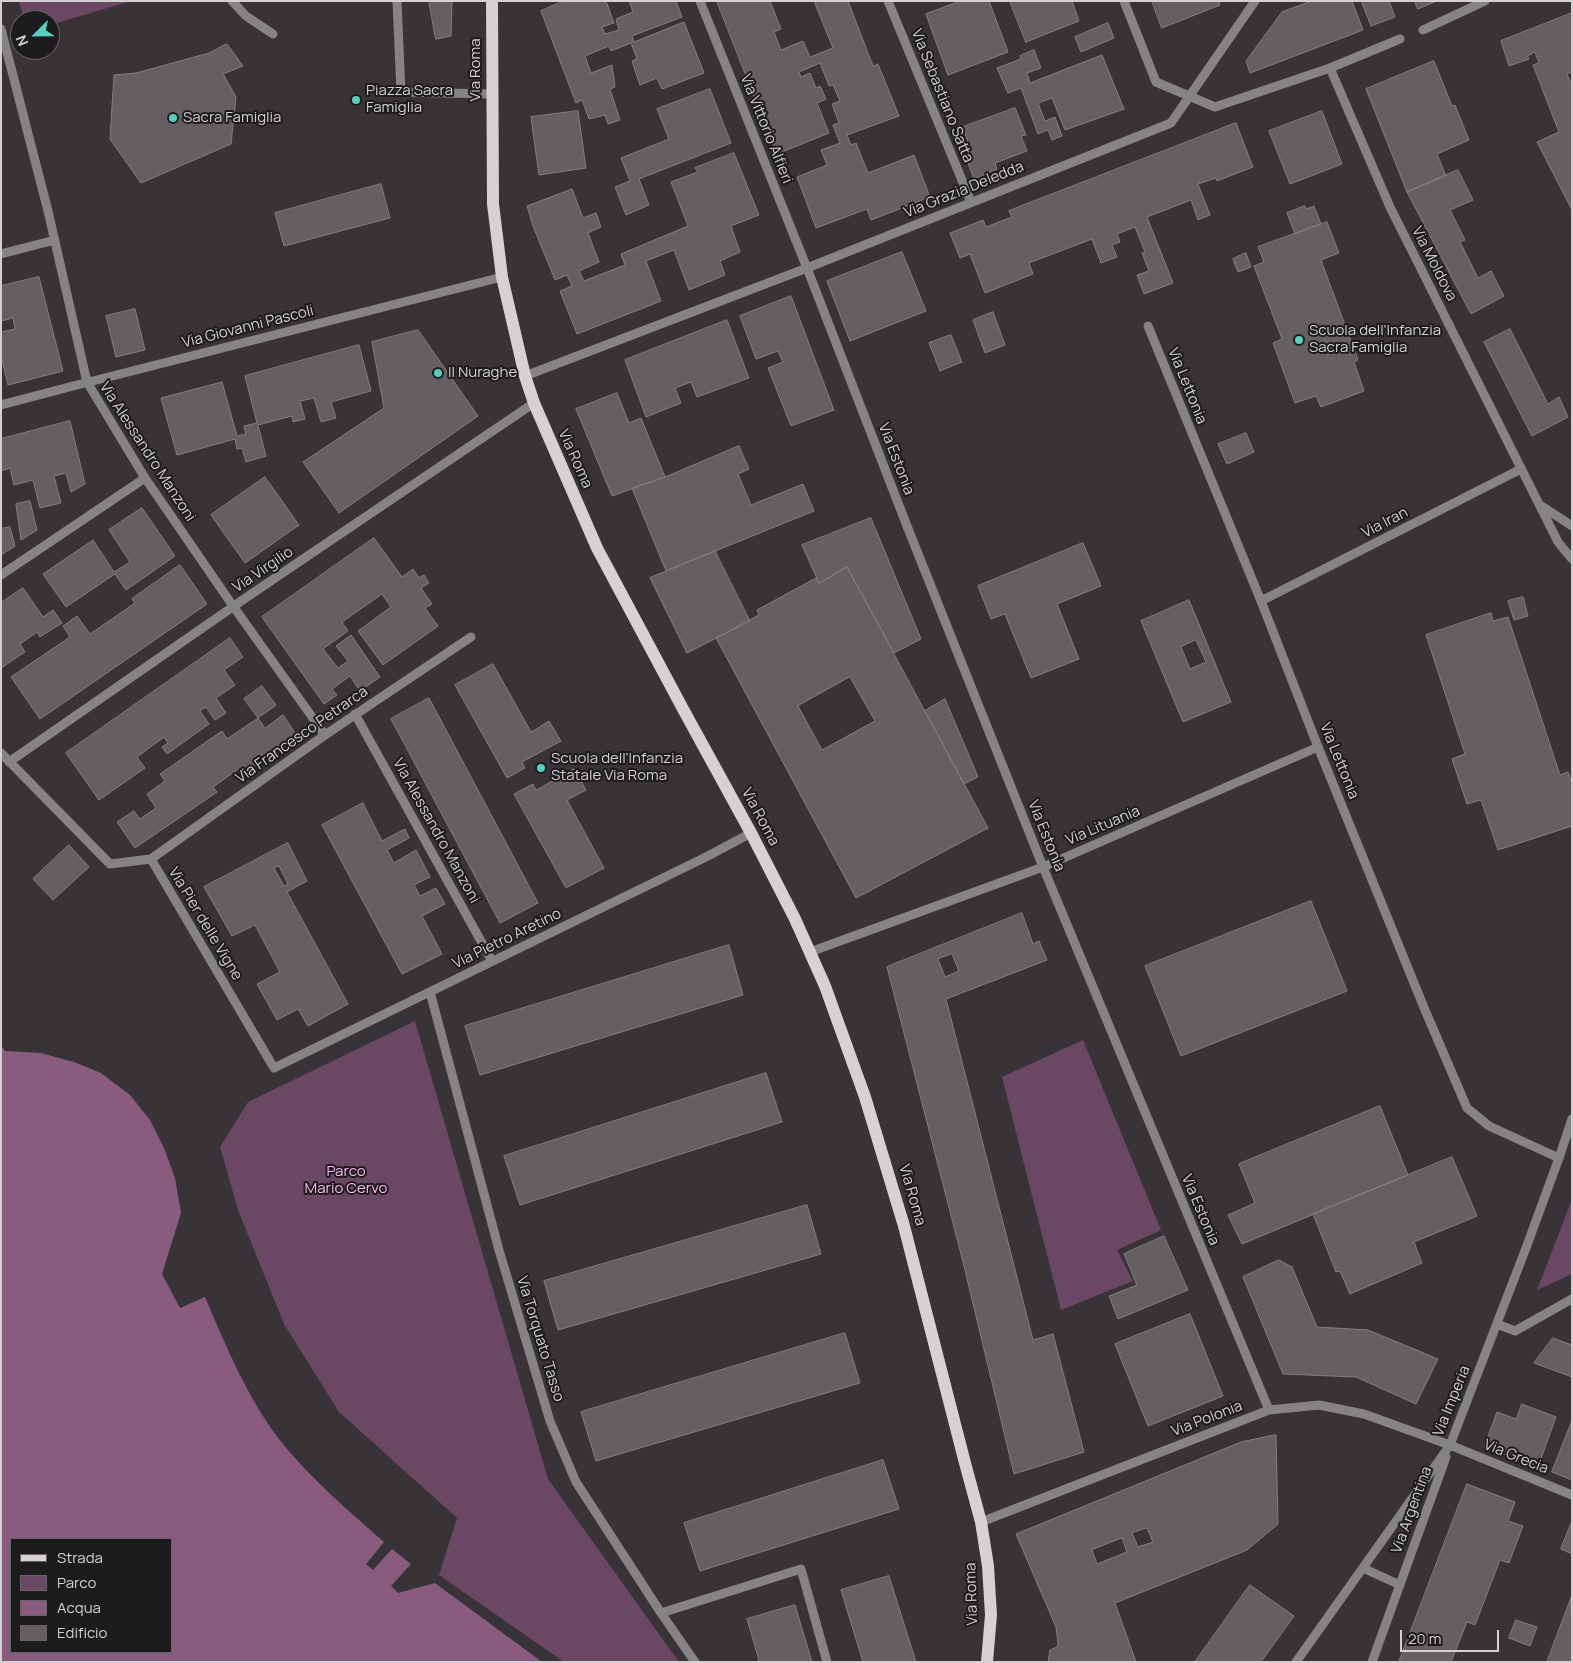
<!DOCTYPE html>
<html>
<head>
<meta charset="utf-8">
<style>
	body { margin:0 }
	#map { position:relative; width:1573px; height:1663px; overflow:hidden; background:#383336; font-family:Manrope,sans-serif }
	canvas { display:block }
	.frame { position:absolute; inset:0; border:2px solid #d3d0d3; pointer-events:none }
	.legend { position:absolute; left:10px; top:1538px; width:162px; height:115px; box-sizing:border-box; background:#1d1b1d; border:1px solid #666366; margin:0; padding:6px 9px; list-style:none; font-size:15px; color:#d3d0d3 }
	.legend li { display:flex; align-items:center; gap:10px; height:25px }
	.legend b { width:25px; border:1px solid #666366 }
	.north { position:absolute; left:10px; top:10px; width:50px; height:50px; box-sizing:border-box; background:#1d1b1d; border:1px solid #666366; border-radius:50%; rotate:247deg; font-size:14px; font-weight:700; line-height:20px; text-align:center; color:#d3d0d3 }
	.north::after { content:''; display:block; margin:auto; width:18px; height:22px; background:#58cec0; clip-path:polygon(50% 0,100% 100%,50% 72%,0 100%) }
	.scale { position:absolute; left:1400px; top:1630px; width:99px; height:22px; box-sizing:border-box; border:2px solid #d3d0d3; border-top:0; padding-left:6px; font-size:15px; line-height:18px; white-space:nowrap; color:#d3d0d3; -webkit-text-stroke:4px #1d1b1d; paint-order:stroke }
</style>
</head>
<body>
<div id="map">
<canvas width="1573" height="1663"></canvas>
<div class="frame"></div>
<ul class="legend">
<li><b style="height:6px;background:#d7d1d5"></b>Strada</li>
<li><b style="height:14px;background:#6a4762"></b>Parco</li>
<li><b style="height:14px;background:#895b7e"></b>Acqua</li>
<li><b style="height:14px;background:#655f63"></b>Edificio</li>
</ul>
<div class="north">N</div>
<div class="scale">20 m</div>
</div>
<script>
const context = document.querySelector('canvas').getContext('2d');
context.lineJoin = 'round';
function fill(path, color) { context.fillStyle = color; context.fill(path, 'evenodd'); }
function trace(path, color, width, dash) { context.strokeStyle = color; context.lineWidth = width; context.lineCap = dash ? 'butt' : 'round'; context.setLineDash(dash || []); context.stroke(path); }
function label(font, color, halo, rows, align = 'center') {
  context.font = font + ' Manrope,sans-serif'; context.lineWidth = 4; context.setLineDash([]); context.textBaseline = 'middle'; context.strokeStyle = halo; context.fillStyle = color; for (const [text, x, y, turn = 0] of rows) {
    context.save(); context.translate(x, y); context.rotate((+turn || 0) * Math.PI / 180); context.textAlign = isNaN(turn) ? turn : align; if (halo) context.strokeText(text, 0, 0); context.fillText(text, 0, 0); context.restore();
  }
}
fill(new Path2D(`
	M 19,1 L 131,1 L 50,25 L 50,20 L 24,20 Z
	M 415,1021 L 548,1479 L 679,1662 L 564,1662 L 439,1575 L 457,1518 L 339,1412 L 284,1324 L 238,1210 L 220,1147 L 248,1102 Z
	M 1083,1040 L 1161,1230 L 1117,1250 L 1133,1281 L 1061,1310 L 1002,1077 Z
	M 1572,1199 L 1572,1274 L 1537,1290 Z`), '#6a4762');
fill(new Path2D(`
	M 1,1045 L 5,1051 L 41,1053 L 74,1062 L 101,1073 L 130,1095 L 150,1120 L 164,1148 L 175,1178 L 181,1213 L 162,1274 L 180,1308 L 205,1297 C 226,1346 249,1402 283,1444 C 313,1481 349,1511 384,1542 L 366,1564 L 373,1570 L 392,1549 L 411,1564 L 391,1586 L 398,1593 L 435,1583 L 542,1662 L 1,1662 ZM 11,1539 L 171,1539 L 171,1652 L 11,1652 Z`), '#895b7e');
const building = new Path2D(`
	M 429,1 L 452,1 L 451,36 L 436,39 Z
	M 564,1 L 606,1 L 614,23 L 602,27 L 605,34 L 619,30 L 616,19 L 633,12 L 629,1 L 676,1 L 682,17 L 632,36 L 634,42 L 684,22 L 704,73 L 662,89 L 657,78 L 640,85 L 632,61 L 637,59 L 631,43 L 611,51 L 609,46 L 585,56 L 591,73 L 612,65 L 615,87 L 610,89 L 620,120 L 608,124 L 605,115 L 589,119 L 582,100 L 576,103 L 541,11 Z
	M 717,1 L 770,1 L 781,29 L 774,32 L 781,50 L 803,41 L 810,57 L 833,48 L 814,1 L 848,1 L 873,66 L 878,64 L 899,116 L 847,135 L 851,145 L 856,143 L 868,173 L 914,155 L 930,197 L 871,220 L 867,209 L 816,228 L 797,177 L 827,165 L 821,150 L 840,143 L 833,125 L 839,123 L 832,104 L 840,101 L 833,85 L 829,86 L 820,63 L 799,72 L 801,77 L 810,73 L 816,88 L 820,86 L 826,99 L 817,103 L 829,133 L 777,154 Z
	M 961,1 L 989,1 L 1008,52 L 948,75 L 926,14 Z
	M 1010,1 L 1072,1 L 1079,21 L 1026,42 Z
	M 1152,1 L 1219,1 L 1220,5 L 1162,28 Z
	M 1312,1 L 1352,1 L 1363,30 L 1250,73 L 1246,61 L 1282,12 Z
	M 1366,1 L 1389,1 L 1395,17 L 1371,26 L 1362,3 Z
	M 1415,1 L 1437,1 L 1418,9 Z
	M 1572,13 L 1572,72 L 1567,74 L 1572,86 L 1572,210 L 1537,142 L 1559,132 L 1533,65 L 1539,63 L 1535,52 L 1527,56 L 1529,59 L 1509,66 L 1501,41 Z
	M 1108,23 L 1114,38 L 1081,52 L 1075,37 Z
	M 227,44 L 243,66 L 223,74 L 236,97 L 231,144 L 141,183 L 110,139 L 114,75 L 136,73 L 209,53 Z
	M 1034,50 L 1041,68 L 1027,73 L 1030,83 L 1102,55 L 1124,109 L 1065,130 L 1052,98 L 1038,103 L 1045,121 L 1055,117 L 1062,136 L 1052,140 L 1048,130 L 1038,134 L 1021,88 L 1008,93 L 997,68 L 1021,59 L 1020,56 Z
	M 1434,61 L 1452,106 L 1455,105 L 1469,140 L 1437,154 L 1446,176 L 1407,192 L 1366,89 Z
	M 710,89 L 731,143 L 639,179 L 649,205 L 626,215 L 615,187 L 630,181 L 621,158 L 669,139 L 657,109 Z
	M 1015,108 L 1026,135 L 1021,136 L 1027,151 L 995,163 L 997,169 L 974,179 L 963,150 L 970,148 L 963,127 Z
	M 578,111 L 586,168 L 539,175 L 531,117 Z
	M 1322,111 L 1342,164 L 1290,184 L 1269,131 Z
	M 1236,123 L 1253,167 L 1217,181 L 1216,178 L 1198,184 L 1210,215 L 1198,220 L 1191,200 L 1147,217 L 1173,283 L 1144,294 L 1137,275 L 1149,271 L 1142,253 L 1145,252 L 1135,227 L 1117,234 L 1120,242 L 1112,245 L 1117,257 L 1101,263 L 1092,239 L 1029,263 L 1033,274 L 985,293 L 970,254 L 960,258 L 950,233 L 983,220 L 986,227 L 1012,217 L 1009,211 Z
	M 734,153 L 759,215 L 731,226 L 740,252 L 720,261 L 725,275 L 689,290 L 674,250 L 646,261 L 661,301 L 577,334 L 560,291 L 572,286 L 567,275 L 555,280 L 533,226 L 527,206 L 572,189 L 583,218 L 596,213 L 601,227 L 588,233 L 599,262 L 579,271 L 584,281 L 625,265 L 621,254 L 688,226 L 671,182 L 698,172 L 695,168 Z
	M 1458,170 L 1473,200 L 1450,210 L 1465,240 L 1460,242 L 1478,278 L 1491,271 L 1504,296 L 1471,314 L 1407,192 Z
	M 381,184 L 390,218 L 284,246 L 275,213 Z
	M 1305,206 L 1306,209 L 1314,206 L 1321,224 L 1295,234 L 1287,213 Z
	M 1327,222 L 1339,253 L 1321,260 L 1358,360 L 1354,362 L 1364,391 L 1321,407 L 1316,396 L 1295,403 L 1273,343 L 1282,339 L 1254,266 L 1264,262 L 1258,247 Z
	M 902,252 L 926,311 L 850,341 L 827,281 Z
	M 1246,253 L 1251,267 L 1238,272 L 1233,259 Z
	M 39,277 L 63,371 L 8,385 L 1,356 L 1,332 L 15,329 L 13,318 L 1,321 L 1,286 Z
	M 791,296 L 834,410 L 791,426 L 768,368 L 783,362 L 778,351 L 756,359 L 740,316 Z
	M 135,309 L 145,350 L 116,357 L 106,316 Z
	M 993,312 L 1005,345 L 985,353 L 973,320 Z
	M 727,320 L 749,378 L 697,397 L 691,382 L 675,388 L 681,403 L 646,417 L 625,360 Z
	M 1510,329 L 1548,404 L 1559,397 L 1568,417 L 1532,436 L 1484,342 Z
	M 418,330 L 478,416 L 339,513 L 303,462 L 384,408 L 372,342 Z
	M 951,335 L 962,362 L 940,371 L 929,343 Z
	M 359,345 L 371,391 L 331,402 L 336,418 L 321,422 L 314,398 L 300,401 L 305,419 L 293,422 L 292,416 L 258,425 L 266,456 L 246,462 L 242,448 L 237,449 L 235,439 L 177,455 L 161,398 L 222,382 L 237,436 L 246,434 L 244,426 L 257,423 L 245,376 Z
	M 617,393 L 629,423 L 641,418 L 665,477 L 612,496 L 576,409 Z
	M 70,421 L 85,484 L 71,492 L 66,473 L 54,476 L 61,503 L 40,508 L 33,480 L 14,485 L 10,468 L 1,471 L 1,439 Z
	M 1246,433 L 1254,452 L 1227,464 L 1218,444 Z
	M 739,446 L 749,469 L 738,474 L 751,505 L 803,484 L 814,511 L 666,571 L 632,488 L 665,477 Z
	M 265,477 L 299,525 L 245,563 L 211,515 Z
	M 30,501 L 37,530 L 21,540 L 16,504 Z
	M 142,508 L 175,556 L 126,590 L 115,574 L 66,607 L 43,574 L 93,540 L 114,572 L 130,562 L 109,530 Z
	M 871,518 L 921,639 L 894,653 L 847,567 L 819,583 L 802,545 Z
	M 10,527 L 15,546 L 1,555 L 1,529 Z
	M 374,538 L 402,577 L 413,569 L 419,578 L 424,575 L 429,583 L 421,588 L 432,604 L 425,608 L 438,626 L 383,665 L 358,631 L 391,607 L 382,594 L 342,622 L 348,631 L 323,649 L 338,668 L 348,661 L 336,646 L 351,635 L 380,677 L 360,691 L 350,676 L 332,689 L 337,695 L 324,704 L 262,617 Z
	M 1083,543 L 1101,586 L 1057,604 L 1079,659 L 1031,678 L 1005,614 L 991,619 L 978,586 Z
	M 715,551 L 750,621 L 687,653 L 650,578 Z
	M 180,565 L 207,604 L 40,719 L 11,677 L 70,637 L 63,626 L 77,616 L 90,634 L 135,603 L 132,599 Z
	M 847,567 L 988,828 L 856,898 L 716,638 L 759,615 L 757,610 L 816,578 L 819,583 ZM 850,677 L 875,721 L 822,750 L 798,706 Z
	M 23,588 L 43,617 L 53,610 L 62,623 L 40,637 L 37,632 L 20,644 L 25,652 L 1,668 L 1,603 Z
	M 1523,597 L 1528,616 L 1514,620 L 1508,601 Z
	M 1189,600 L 1231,702 L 1183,722 L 1141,621 ZM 1196,640 L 1206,662 L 1190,669 L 1181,647 Z
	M 1491,613 L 1493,621 L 1508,617 L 1560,775 L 1568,772 L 1572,783 L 1572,826 L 1498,850 L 1481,800 L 1467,804 L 1452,759 L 1465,754 L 1426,635 Z
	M 230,638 L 243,657 L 224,670 L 235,685 L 216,698 L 226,713 L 215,720 L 206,707 L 200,711 L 209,724 L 167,754 L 162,747 L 168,743 L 164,737 L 137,757 L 145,768 L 99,800 L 66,753 Z
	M 493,664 L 531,732 L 549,721 L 561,741 L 522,762 L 525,768 L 507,778 L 455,685 Z
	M 262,686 L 276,705 L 258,718 L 244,699 Z
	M 429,698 L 538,903 L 500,923 L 391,719 Z
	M 945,699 L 978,777 L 964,784 L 925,711 Z
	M 283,715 L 297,736 L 248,770 L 244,765 L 213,787 L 217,792 L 135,848 L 117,822 L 134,811 L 140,819 L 156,808 L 147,794 L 165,781 L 160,774 L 222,731 L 227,739 L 258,718 L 265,728 Z
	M 574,769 L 586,790 L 567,800 L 604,868 L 566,888 L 514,794 L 533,784 L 536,790 Z
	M 363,803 L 382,841 L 405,829 L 409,838 L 387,850 L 394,863 L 416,850 L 430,877 L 414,885 L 420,896 L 436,888 L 445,904 L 422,916 L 442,954 L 402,974 L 322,825 Z
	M 288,843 L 307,881 L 287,892 L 348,1004 L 308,1026 L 298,1009 L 277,1020 L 257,984 L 280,972 L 255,925 L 232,936 L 204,887 ZM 279,866 L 288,884 L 284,886 L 274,868 Z
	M 69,845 L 89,867 L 53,900 L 33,879 Z
	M 1311,901 L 1347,991 L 1181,1056 L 1145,966 Z
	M 1022,913 L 1033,944 L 1039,941 L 1047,960 L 946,999 L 1033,1340 L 1053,1334 L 1084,1452 L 1014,1474 L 963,1262 L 887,967 ZM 952,954 L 959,971 L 945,977 L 938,959 Z
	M 729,945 L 743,995 L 480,1075 L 465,1026 Z
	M 766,1073 L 782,1122 L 520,1205 L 504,1156 Z
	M 1380,1106 L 1408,1175 L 1242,1244 L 1228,1215 L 1255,1203 L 1239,1164 Z
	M 1452,1157 L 1477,1216 L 1414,1242 L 1422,1263 L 1350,1294 L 1340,1271 L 1336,1272 L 1313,1214 Z
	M 807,1205 L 821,1254 L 558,1330 L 544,1281 Z
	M 1164,1236 L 1188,1290 L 1118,1319 L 1109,1296 L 1137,1285 L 1124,1254 Z
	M 1279,1260 L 1292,1267 L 1317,1327 L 1368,1330 L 1438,1359 L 1416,1404 L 1356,1377 L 1283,1374 L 1243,1277 Z
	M 1190,1314 L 1223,1396 L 1148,1426 L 1115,1344 Z
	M 845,1333 L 860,1383 L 596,1461 L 581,1412 Z
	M 1553,1338 L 1572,1345 L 1572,1377 L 1534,1363 Z
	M 1522,1404 L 1556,1417 L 1538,1467 L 1484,1447 L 1497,1412 L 1516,1419 Z
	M 1572,1421 L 1572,1480 L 1552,1472 Z
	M 1276,1435 L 1278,1524 L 1247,1550 L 1115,1603 L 1136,1662 L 1048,1662 L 1050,1650 L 1057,1647 L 1058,1644 L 1056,1627 L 1016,1534 L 1241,1442 ZM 1147,1528 L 1153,1542 L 1138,1547 L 1132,1533 ZM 1122,1538 L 1127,1552 L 1097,1564 L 1092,1550 Z
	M 883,1460 L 899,1509 L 700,1571 L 684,1523 Z
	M 1467,1484 L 1515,1502 L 1508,1521 L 1523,1526 L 1509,1563 L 1500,1560 L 1475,1625 L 1467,1622 L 1451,1662 L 1399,1662 Z
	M 1571,1524 L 1572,1524 L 1572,1554 L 1561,1549 Z
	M 889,1576 L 916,1662 L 863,1662 L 841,1590 Z
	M 1250,1585 L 1294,1616 L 1261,1662 L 1195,1662 Z
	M 1571,1598 L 1572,1662 L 1547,1662 Z
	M 795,1605 L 812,1662 L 756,1662 L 759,1660 L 747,1619 Z
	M 1516,1620 L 1537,1627 L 1530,1646 L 1509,1638 Z`);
fill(building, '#655f63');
trace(building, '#837e82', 1);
trace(new Path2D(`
	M 232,1 L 246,16 L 273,34
	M 397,1 L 401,92 L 492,94
	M 700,1 L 807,268 L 907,526 L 1043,867 L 1269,1410
	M 888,1 L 971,202
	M 1124,1 L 1156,82 L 1215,107 L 1330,68 L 1400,39
	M 1,29 L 48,211 L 87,382 L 145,478 L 233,606 L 325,735
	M 1423,30 L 1485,1
	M 1330,68 L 1390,207 L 1558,542 L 1572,559
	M 1,254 L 55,240
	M 1148,326 L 1261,601 L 1318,747 L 1425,1010 L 1467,1108 L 1489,1126 L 1559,1158
	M 525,376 L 807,268 L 1171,123 L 1255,1
	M 1,405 L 77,385 L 502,277
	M 1540,505 L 1572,526
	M 1,575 L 145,478
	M 1261,601 L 1521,469
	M 355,714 L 492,961
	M 1,753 L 110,864 L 151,859 L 325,735 L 471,637
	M 9,762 L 247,597 L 534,403
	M 151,859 L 274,1068 L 708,856 L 751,833
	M 810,952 L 1043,867 L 1318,747
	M 430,992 L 499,1250 L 550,1421 L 576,1482 L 661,1613 L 695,1662
	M 1497,1324 L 1515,1331 L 1572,1299
	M 981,1522 L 1269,1410 L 1319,1405 L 1364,1414 L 1450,1445 L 1572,1495
	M 1363,1568 L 1400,1585
	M 661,1613 L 801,1569 L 827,1662
	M 1296,1662 L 1450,1445 L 1526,1248 L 1559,1158 L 1572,1119
	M 1372,1662 L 1446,1457`), '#858385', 9);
trace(new Path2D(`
	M 492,1 L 493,204 L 502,277 L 525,376 L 534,403 L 597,548 L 683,709 L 751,833 L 795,919 L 825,986 L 865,1097 L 904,1226 L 965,1463 L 981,1522 L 988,1566 L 991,1615 L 987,1662`), '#d7d1d5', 12);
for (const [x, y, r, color] of [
	[356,100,5,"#58cec0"],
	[173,118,5,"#58cec0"],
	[1299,340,5,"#58cec0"],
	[438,373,5,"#58cec0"],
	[541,768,5,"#58cec0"]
]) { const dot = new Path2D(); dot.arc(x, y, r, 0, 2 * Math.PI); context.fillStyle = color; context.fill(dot); trace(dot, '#1d1b1d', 2); }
label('15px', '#d3d0d3', '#1d1b1d', [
	["Via Roma",476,70,-90],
	["Via Sebastiano Satta",942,96,68],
	["Via Vittorio Alfieri",766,129,68],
	["Via Grazia Deledda",964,190,-22],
	["Via Moldova",1434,264,63],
	["Via Giovanni Pascoli",248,327,-14],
	["Via Lettonia",1187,386,68],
	["Via Alessandro Manzoni",147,452,57],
	["Via Roma",575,459,66],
	["Via Estonia",896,459,69],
	["Via Iran",1385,523,-27],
	["Via Virgilio",263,570,-34],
	["Via Francesco Petrarca",302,735,-35],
	["Via Lettonia",1339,761,68],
	["Via Roma",760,817,62],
	["Via Lituania",1103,826,-23],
	["Via Alessandro Manzoni",436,831,61],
	["Via Estonia",1046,836,68],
	["Via Pier delle Vigne",205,924,59],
	["Via Pietro Aretino",507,939,-26],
	["Via Roma",912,1195,74],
	["Via Estonia",1200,1210,67],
	["Via Torquato Tasso",540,1339,73],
	["Via Imperia",1452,1401,-68],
	["Via Polonia",1207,1419,-21],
	["Via Grecia",1516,1457,22],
	["Via Argentina",1412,1510,-70],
	["Via Roma",972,1594,-92]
]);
label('15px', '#d3d0d3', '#1d1b1d', [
	["Piazza Sacra",366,91],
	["Famiglia",366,108],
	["Sacra Famiglia",183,118],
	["Scuola dell'Infanzia",1309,331],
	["Sacra Famiglia",1309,348],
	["Il Nuraghe",448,373],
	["Scuola dell'Infanzia",551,759],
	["Statale Via Roma",551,776]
], 'left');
label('15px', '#feb7ee', '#1d1b1d', [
	["Parco",346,1172],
	["Mario Cervo",346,1189]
]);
</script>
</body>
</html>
